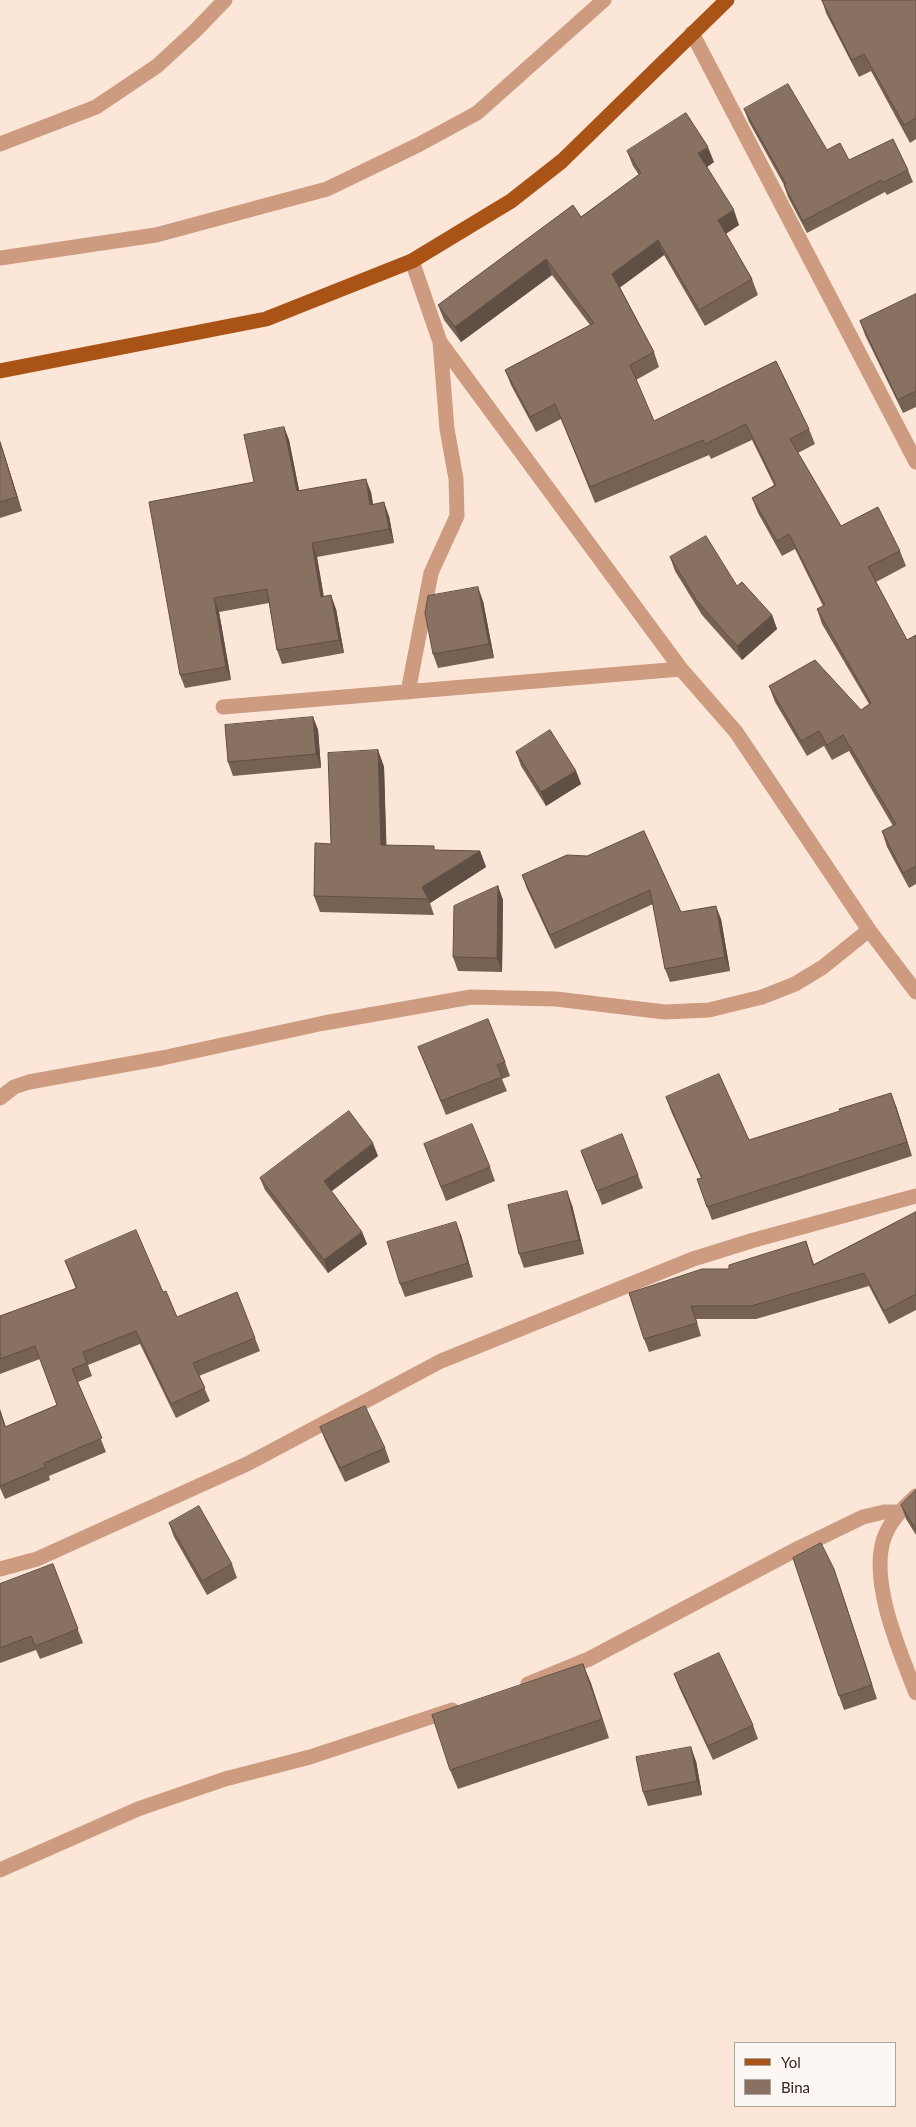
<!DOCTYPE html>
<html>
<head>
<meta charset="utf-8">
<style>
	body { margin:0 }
	#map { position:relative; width:916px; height:2127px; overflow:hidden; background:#fce6d8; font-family:Lato,sans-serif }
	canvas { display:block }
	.legend { position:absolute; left:734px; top:2042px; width:162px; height:65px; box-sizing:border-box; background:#fdf7f3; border:1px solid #aba49f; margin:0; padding:6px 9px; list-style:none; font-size:15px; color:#312721 }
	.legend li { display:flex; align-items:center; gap:10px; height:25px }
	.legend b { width:25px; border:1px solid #aba49f }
</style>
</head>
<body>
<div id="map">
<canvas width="916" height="2127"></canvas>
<ul class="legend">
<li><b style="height:6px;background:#aa5316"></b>Yol</li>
<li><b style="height:14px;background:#897161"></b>Bina</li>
</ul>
</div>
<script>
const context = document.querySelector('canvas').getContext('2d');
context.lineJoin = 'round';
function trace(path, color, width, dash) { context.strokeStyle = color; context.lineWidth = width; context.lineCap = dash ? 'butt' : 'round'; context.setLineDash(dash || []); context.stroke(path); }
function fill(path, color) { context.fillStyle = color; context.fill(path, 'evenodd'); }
trace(new Path2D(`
	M 692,33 L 916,462
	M 0,144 L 96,107 L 157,66 L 195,31 L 225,0
	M 0,258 L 156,235 L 327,189 L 418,145 L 477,113 L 604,0
	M 412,261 L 440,342 L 681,669 L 736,732 L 869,930 L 916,992
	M 408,692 L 431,573 L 457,516 L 456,479 L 447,429 L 440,342
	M 223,707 L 681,669
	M 0,1098 L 14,1087 L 29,1082 L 162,1058 L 324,1023 L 471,997 L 556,999 L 665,1012 L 709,1010 L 762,997 L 795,984 L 823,967 L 869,930
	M 916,1496 C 903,1508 890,1521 884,1538 C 869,1582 900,1652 916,1693
	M 0,1569 L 37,1559 L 247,1464 L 441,1361 L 693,1259 L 754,1240 L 916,1196
	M 528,1684 L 589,1659 L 799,1548 L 863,1517 L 884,1512 L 899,1512
	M 0,1870 L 138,1809 L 225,1779 L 310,1757 L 452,1710`), '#cc9b80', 15);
trace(new Path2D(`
	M 0,371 L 266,319 L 412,261 L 511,201 L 562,161 L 727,0`), '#aa5316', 15);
fill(new Path2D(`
	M 822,0 L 916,0 L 916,139 L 910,143 L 871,71 L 859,77 L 826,13 Z
	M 744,109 L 827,150 L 849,160 L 908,170 L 913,182 L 887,195 L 885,192 L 807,233 L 788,197 L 784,185 L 749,122 Z
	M 627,151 L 714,162 L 707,167 L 739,225 L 726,234 L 752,279 L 758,295 L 705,326 L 664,255 L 620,287 L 654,352 L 659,367 L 636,380 L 654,421 L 776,361 L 809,429 L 815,444 L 798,453 L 841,526 L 900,551 L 906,566 L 876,582 L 907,640 L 916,635 L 916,884 L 909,888 L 887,847 L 882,831 L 893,826 L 849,751 L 832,760 L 824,746 L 807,756 L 775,702 L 769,686 L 861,710 L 869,704 L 822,624 L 817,609 L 823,606 L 795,549 L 782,556 L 758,513 L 752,498 L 774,485 L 752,440 L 711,459 L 709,455 L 595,503 L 561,419 L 536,432 L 511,385 L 505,370 L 590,325 L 552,275 L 461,342 L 444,320 L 438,305 L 581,217 L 639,175 L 633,166 Z
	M 916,294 L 916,407 L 903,413 L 865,335 L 860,321 Z
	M 284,427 L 289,440 L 299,490 L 371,492 L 373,504 L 389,516 L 394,543 L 317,557 L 324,597 L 336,609 L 344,653 L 282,664 L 277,650 L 269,603 L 219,612 L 231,680 L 185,688 L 180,675 L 254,482 Z
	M 0,441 L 22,511 L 0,518 Z
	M 670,557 L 737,586 L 772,615 L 777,629 L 742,660 L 702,615 L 675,571 Z
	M 483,601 L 494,658 L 438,668 L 433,654 Z
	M 313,717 L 318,730 L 321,768 L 233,776 L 228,762 Z
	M 378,750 L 384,767 L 386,845 L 436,850 L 480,851 L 486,867 L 430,903 L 434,915 L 320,912 L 314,896 L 331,844 Z
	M 516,752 L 576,771 L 581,784 L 546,806 L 521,766 Z
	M 644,831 L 681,912 L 721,919 L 730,971 L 670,982 L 665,969 L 653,904 L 555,949 L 527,889 L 522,875 L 587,856 Z
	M 498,886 L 503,900 L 502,972 L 458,971 L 453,957 Z
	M 418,1047 L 505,1062 L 510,1076 L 502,1079 L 507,1091 L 446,1115 Z
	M 666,1097 L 749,1140 L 896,1106 L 912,1156 L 712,1220 L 707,1207 L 701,1178 L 671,1111 Z
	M 424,1144 L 490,1167 L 495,1181 L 446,1201 Z
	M 581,1151 L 638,1175 L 643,1188 L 602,1205 Z
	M 378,1156 L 331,1191 L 362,1232 L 367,1244 L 328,1273 L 265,1190 L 260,1178 Z
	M 572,1205 L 584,1254 L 524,1268 L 519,1254 Z
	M 916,1212 L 916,1310 L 889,1324 L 869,1286 L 756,1319 L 696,1319 L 701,1336 L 649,1352 L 644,1339 L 729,1269 L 806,1241 L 814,1264 Z
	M 461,1235 L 473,1277 L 405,1297 L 400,1284 Z
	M 65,1261 L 163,1292 L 177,1317 L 255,1338 L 260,1351 L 199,1376 L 210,1401 L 176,1418 L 140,1344 L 88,1365 L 92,1376 L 78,1382 L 106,1452 L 49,1476 L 50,1480 L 5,1499 L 0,1488 L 0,1409 L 6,1427 L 57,1405 L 40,1359 L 0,1374 L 0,1316 L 76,1289 Z
	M 320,1427 L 385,1448 L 390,1462 L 345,1482 L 325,1440 Z
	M 916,1490 L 916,1535 L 906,1519 L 901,1505 Z
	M 169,1523 L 232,1564 L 237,1578 L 207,1595 L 174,1537 Z
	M 53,1564 L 83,1643 L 40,1659 L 36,1650 L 0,1663 L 0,1584 Z
	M 839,1583 L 877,1699 L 844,1710 L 839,1696 Z
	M 583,1664 L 609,1738 L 458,1789 L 450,1770 Z
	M 674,1674 L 753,1725 L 758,1739 L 713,1760 L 679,1687 Z
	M 696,1761 L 702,1795 L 648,1806 L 643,1792 Z`), '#766153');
fill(new Path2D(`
	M 708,147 L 714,162 L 704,169 L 698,153 Z
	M 734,210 L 739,225 L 723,235 L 718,220 Z
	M 658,240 L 664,255 L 618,289 L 612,274 Z
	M 546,259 L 552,275 L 461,342 L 455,327 Z
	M 284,427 L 289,440 L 302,505 L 297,491 Z
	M 0,441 L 2,447 L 22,511 L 17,497 Z
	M 366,479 L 371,492 L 375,518 L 370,505 Z
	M 384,502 L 389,516 L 394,543 L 389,529 Z
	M 312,543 L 317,557 L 326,611 L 321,597 Z
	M 478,587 L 483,601 L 494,658 L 489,644 Z
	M 331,595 L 336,609 L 344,653 L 339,640 Z
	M 214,598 L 219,612 L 231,680 L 226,667 Z
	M 772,615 L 777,629 L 742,660 L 737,646 Z
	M 313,717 L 318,730 L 321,768 L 316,754 Z
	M 378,750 L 384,767 L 387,861 L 381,845 Z
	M 576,771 L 581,784 L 546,806 L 541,792 Z
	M 480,851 L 486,867 L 430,903 L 422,887 Z
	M 498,886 L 503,900 L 502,972 L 497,958 Z
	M 716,906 L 721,919 L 730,971 L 725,957 Z
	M 891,1093 L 896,1106 L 912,1156 L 907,1142 Z
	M 373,1143 L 378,1156 L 328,1194 L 324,1181 Z
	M 567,1191 L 572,1205 L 584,1254 L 579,1240 Z
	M 456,1222 L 461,1235 L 473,1277 L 468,1263 Z
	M 362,1232 L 367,1244 L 328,1273 L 324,1260 Z
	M 583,1664 L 591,1683 L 609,1738 L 602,1719 Z
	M 691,1747 L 696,1761 L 702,1795 L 697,1781 Z`), '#604f44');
const building = new Path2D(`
	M 822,0 L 916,0 L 916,118 L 904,125 L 864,54 L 852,60 Z
	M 788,84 L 827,150 L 840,143 L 849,160 L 893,139 L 908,170 L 882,183 L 881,180 L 803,221 L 784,185 L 786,184 L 744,109 Z
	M 686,113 L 708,147 L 698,153 L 734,210 L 718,220 L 752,279 L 699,310 L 658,240 L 612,274 L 654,352 L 630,365 L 654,421 L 776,361 L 809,429 L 790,439 L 841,526 L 878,507 L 900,551 L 868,567 L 907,640 L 916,635 L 916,866 L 903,873 L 882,831 L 896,824 L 843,735 L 827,745 L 819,731 L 801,741 L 769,686 L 815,660 L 861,710 L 871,703 L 817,609 L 825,605 L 789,534 L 777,541 L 752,498 L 776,485 L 746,424 L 705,444 L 703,440 L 590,487 L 555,404 L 530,417 L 505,370 L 594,323 L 546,259 L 455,327 L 438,305 L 573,205 L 581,217 L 641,173 L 627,151 Z
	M 916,294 L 916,391 L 898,400 L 860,321 Z
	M 284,427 L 297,491 L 366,479 L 370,505 L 384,502 L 389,529 L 312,543 L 321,597 L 331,595 L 339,640 L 277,650 L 267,589 L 214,598 L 226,667 L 180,675 L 149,502 L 254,482 L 244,435 Z
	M 0,442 L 17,497 L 0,502 Z
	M 706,536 L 737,586 L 742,582 L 772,615 L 737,646 L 697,601 L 670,557 Z
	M 478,587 L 489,644 L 433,654 L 425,613 L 428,596 Z
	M 313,717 L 316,754 L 228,762 L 225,725 Z
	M 550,730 L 576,771 L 541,792 L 516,752 Z
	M 378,750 L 381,845 L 434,846 L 434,850 L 480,851 L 422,887 L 428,899 L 314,896 L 315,843 L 331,844 L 328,753 Z
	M 644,831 L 681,912 L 716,906 L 725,957 L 665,969 L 650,890 L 550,935 L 522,875 L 567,855 L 587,856 Z
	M 498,886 L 497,958 L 453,957 L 454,906 Z
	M 488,1019 L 505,1062 L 497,1065 L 502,1077 L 441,1101 L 418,1047 Z
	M 719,1074 L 749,1140 L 840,1111 L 839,1109 L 891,1093 L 907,1142 L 707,1207 L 697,1179 L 702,1178 L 666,1097 Z
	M 349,1111 L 373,1143 L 324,1181 L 362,1232 L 324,1260 L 260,1178 Z
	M 472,1124 L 490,1167 L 441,1187 L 424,1144 Z
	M 622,1134 L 638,1175 L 597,1191 L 581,1151 Z
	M 567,1191 L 579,1240 L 519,1254 L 508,1205 Z
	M 916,1212 L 916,1294 L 884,1311 L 864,1273 L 751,1306 L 691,1306 L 697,1323 L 644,1339 L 629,1293 L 702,1269 L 729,1269 L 729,1265 L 806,1241 L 813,1265 Z
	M 456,1222 L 468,1263 L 400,1284 L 387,1242 Z
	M 136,1230 L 163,1292 L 166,1291 L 177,1317 L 237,1292 L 255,1338 L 193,1363 L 205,1388 L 171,1404 L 136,1331 L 83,1352 L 87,1363 L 72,1369 L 102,1438 L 44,1463 L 45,1467 L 0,1486 L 0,1411 L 5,1427 L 57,1405 L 35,1346 L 0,1359 L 0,1316 L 77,1288 L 65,1261 Z
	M 365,1406 L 385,1448 L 340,1468 L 320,1427 Z
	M 916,1490 L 916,1530 L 901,1505 Z
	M 199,1506 L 232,1564 L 202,1581 L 169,1523 Z
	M 821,1543 L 834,1569 L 872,1685 L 839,1696 L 793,1558 Z
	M 53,1564 L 78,1629 L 35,1646 L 31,1636 L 0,1648 L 0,1584 Z
	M 719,1653 L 753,1725 L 708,1746 L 674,1674 Z
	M 583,1664 L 602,1719 L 450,1770 L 432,1715 Z
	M 691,1747 L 697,1781 L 643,1792 L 636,1757 Z`);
fill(building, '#897161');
trace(building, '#604f44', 1);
</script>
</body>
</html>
